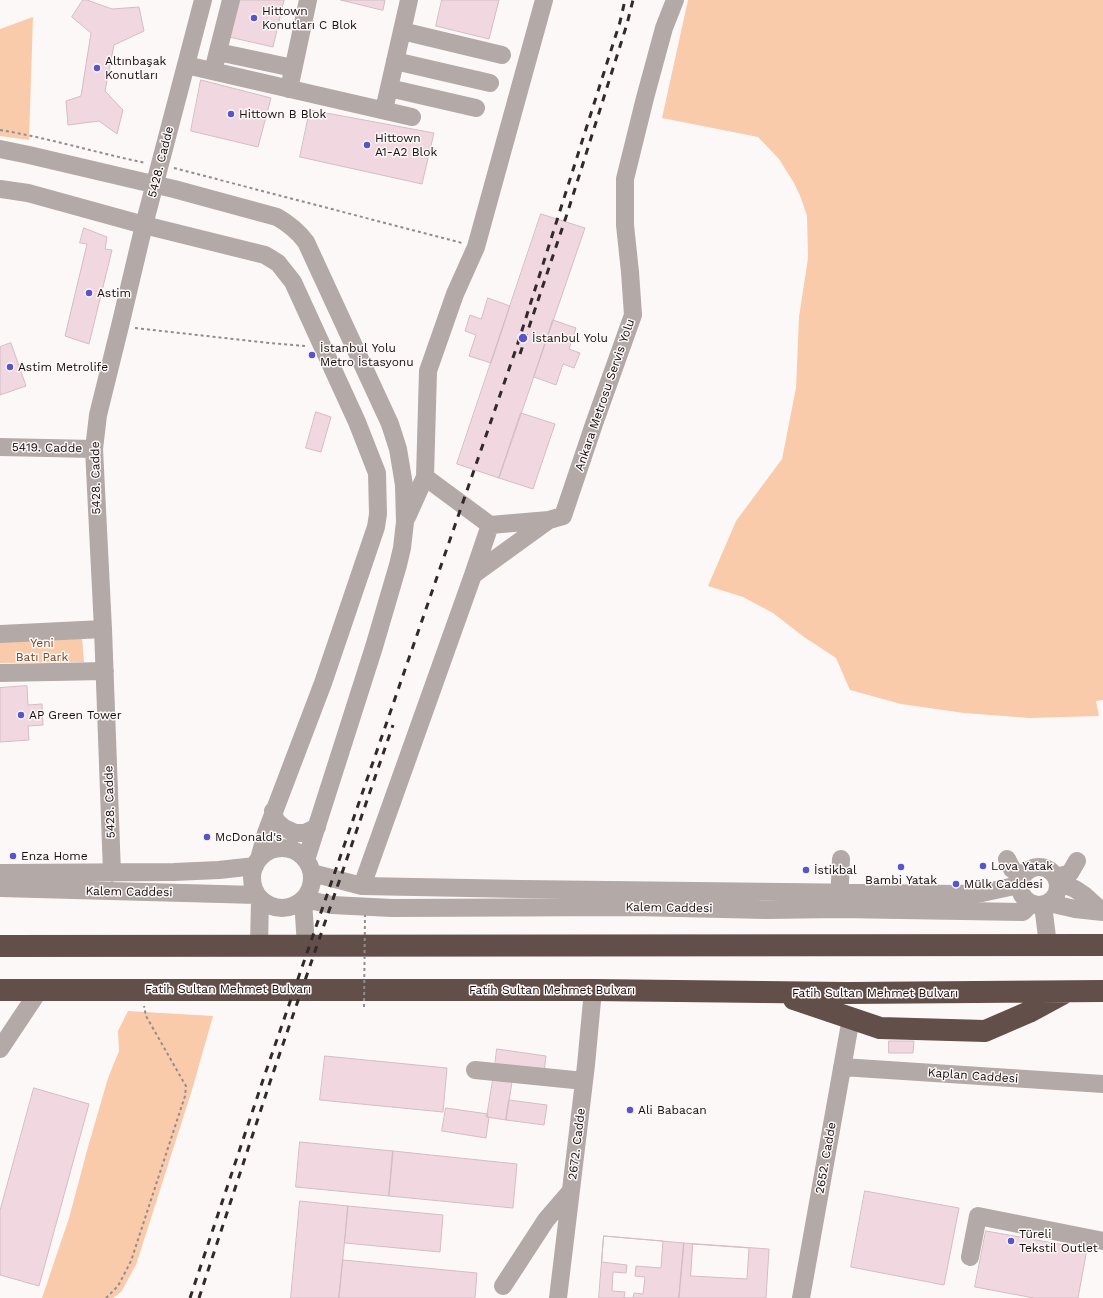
<!DOCTYPE html>
<html>
<head>
<meta charset="utf-8">
<style>
	body { margin:0 }
	canvas { display:block; background:#fdf8f8 }
</style>
</head>
<body>
<canvas width="1103" height="1298"></canvas>
<script>
const context = document.querySelector('canvas').getContext('2d');
context.lineJoin = 'round';
function fill(path, color) { context.fillStyle = color; context.fill(path, 'evenodd'); }
function trace(path, color, width, dash) { context.strokeStyle = color; context.lineWidth = width; context.lineCap = dash ? 'butt' : 'round'; context.setLineDash(dash || []); context.stroke(path); }
function label(font, color, halo, rows, align = 'center') {
  context.font = font + ' "Work Sans",sans-serif'; context.lineWidth = 3; context.setLineDash([]); context.textBaseline = 'middle'; context.strokeStyle = halo; context.fillStyle = color; for (const [text, x, y, turn = 0] of rows) {
    context.save(); context.translate(x, y); context.rotate((+turn || 0) * Math.PI / 180); context.textAlign = isNaN(turn) ? turn : align; if (halo) context.strokeText(text, 0, 0); context.fillText(text, 0, 0); context.restore();
  }
}
fill(new Path2D(`
	M 688,0 L 1103,0 L 1103,700 L 1096,701 L 1099,716 L 1029,718 L 964,713 L 901,704 L 850,690 L 836,658 L 804,637 L 773,613 L 743,597 L 708,586 L 736,521 L 782,459 L 796,388 L 799,317 L 808,258 L 807,216 L 801,198 L 794,183 L 779,159 L 758,137 L 662,118 Z
	M 33,17 L 29,140 L 0,136 L 0,29 Z
	M 82,637 L 84,662 L 0,663 L 0,638 Z
	M 128,1011 L 213,1016 L 192,1090 L 136,1265 L 121,1292 L 113,1298 L 42,1298 L 69,1218 L 88,1147 L 108,1078 L 119,1051 L 118,1031 Z`), '#facbab');
const building = new Path2D(`
	M 83,0 L 87,0 L 112,9 L 139,7 L 144,31 L 114,45 L 105,91 L 123,110 L 117,134 L 99,121 L 68,125 L 66,101 L 81,96 L 91,33 L 72,17 Z
	M 233,0 L 284,0 L 273,47 L 225,36 Z
	M 341,0 L 385,0 L 383,10 Z
	M 442,0 L 499,0 L 489,39 L 436,26 Z
	M 201,80 L 271,98 L 258,147 L 191,131 Z
	M 310,110 L 434,133 L 422,184 L 300,157 Z
	M 541,214 L 585,228 L 499,478 L 457,464 Z
	M 84,228 L 107,237 L 105,249 L 112,250 L 89,344 L 65,336 L 87,244 L 80,243 Z
	M 488,298 L 510,306 L 491,363 L 469,356 L 476,335 L 465,331 L 470,315 L 481,319 Z
	M 553,320 L 576,328 L 569,349 L 580,353 L 574,368 L 563,364 L 556,385 L 534,377 Z
	M 11,343 L 26,386 L 0,395 L 0,347 Z
	M 316,412 L 331,417 L 321,452 L 306,448 Z
	M 521,413 L 555,424 L 533,489 L 499,478 Z
	M 27,686 L 28,705 L 42,704 L 43,725 L 28,726 L 29,740 L 0,742 L 0,688 Z
	M 889,1041 L 914,1041 L 913,1053 L 889,1053 Z
	M 497,1049 L 546,1056 L 544,1073 L 495,1066 Z
	M 325,1056 L 447,1068 L 443,1112 L 320,1100 Z
	M 493,1080 L 512,1082 L 506,1120 L 487,1117 Z
	M 34,1088 L 89,1104 L 39,1286 L 0,1275 L 0,1211 Z
	M 509,1100 L 547,1105 L 544,1125 L 506,1120 Z
	M 446,1108 L 488,1114 L 487,1117 L 489,1117 L 486,1138 L 442,1131 Z
	M 300,1142 L 393,1151 L 389,1196 L 296,1187 Z
	M 393,1151 L 517,1164 L 513,1208 L 389,1196 Z
	M 865,1191 L 959,1208 L 944,1285 L 851,1267 Z
	M 300,1201 L 348,1206 L 339,1298 L 291,1298 Z
	M 348,1206 L 443,1215 L 440,1252 L 345,1243 Z
	M 986,1231 L 1087,1249 L 1078,1298 L 1034,1298 L 975,1287 Z
	M 604,1236 L 663,1241 L 661,1268 L 636,1266 L 635,1276 L 645,1277 L 643,1294 L 634,1293 L 633,1298 L 624,1298 L 625,1292 L 612,1291 L 613,1272 L 626,1273 L 627,1265 L 602,1262 Z
	M 604,1236 L 684,1243 L 679,1298 L 599,1298 Z
	M 684,1243 L 769,1249 L 766,1298 L 679,1298 Z
	M 693,1244 L 749,1248 L 747,1279 L 691,1276 Z
	M 343,1260 L 477,1273 L 475,1298 L 339,1298 Z`);
fill(building, '#f1d8e0');
trace(building, '#d4bcc4', 1);
trace(new Path2D(`
	M 0,130 C 49,138 97,153 146,163
	M 174,168 L 462,243
	M 135,328 L 269,343 L 305,346
	M 106,1298 L 118,1286 L 131,1261 L 185,1096 L 186,1086 L 183,1081 L 146,1016 L 144,1006`), '#938c8c', 2, [3, 3]);
trace(new Path2D(`
	M 402,31 L 502,55
	M 218,52 L 293,68
	M 395,61 L 490,83
	M 215,63 L 231,0
	M 186,65 L 412,117
	M 389,88 L 476,108
	M 289,89 L 308,0
	M 384,110 L 409,0
	M 0,149 L 29,155 L 174,189 L 277,217 C 289,224 298,231 306,242 L 390,424 L 398,449 L 404,485 L 405,522 L 402,548 L 398,565 L 374,647 L 306,860
	M 0,189 L 28,193 L 144,225 L 265,255 L 278,263 L 293,282 L 357,422 L 377,473 L 378,514 L 376,527 L 323,683 L 266,833 L 259,859
	M 0,447 L 94,449
	M 425,477 L 490,525 L 473,575
	M 407,517 L 425,477 L 428,371 L 455,294 L 476,247 L 544,0
	M 490,525 L 549,520 L 563,516 L 594,424 L 633,315 L 630,272 L 625,225 L 625,179 L 645,98 L 664,28 L 675,0
	M 0,634 L 103,629
	M 0,673 L 105,671
	M 273,811 L 276,821 L 284,828 L 295,833 L 305,833 L 317,827
	M252 878a30 30 0 1 1 60 0a30 30 0 1 1-60 0Z
	M 1007,859 L 1012,869 L 1022,877
	M1020 886a19 19 0 1 1 38 0a19 19 0 1 1-38 0Z
	M 0,873 L 174,872 L 219,870 L 255,866
	M 112,873 L 103,629 L 94,449 L 98,415 L 120,326 L 144,225 L 203,0
	M 312,873 L 362,886 L 521,889 L 957,894 L 982,893 L 1019,885
	M 1057,877 L 1070,873 L 1077,861
	M 1058,882 L 1075,889 L 1084,895 L 1103,912
	M 362,886 L 473,575 L 549,520
	M 0,888 L 257,895
	M 304,899 L 332,905 L 392,908 L 633,907 L 766,910 L 839,909 L 1023,912 L 1031,904
	M 303,900 L 306,946
	M 1049,903 L 1075,909 L 1103,912
	M 839,904 L 841,859
	M 1043,905 L 1048,945
	M 259,946 L 260,899
	M 0,1049 L 40,989
	M 842,1067 L 1103,1084
	M 475,1070 L 584,1081
	M 970,1257 L 978,1216 L 1103,1241
	M 503,1286 L 546,1220 L 571,1191
	M 558,1298 L 586,1065 L 593,990
	M 801,1298 L 851,1018`), '#b3a9a6', 18);
trace(new Path2D(`
	M 0,946 L 1103,945
	M 0,990 L 593,990 L 848,993 L 1103,991
	M 794,999 L 880,1028 L 985,1031 L 1029,1012 L 1064,993`), '#634f49', 22);
trace(new Path2D(`
	M 520,354 L 568,211 L 627,24 L 633,0
	M 190,1298 L 264,1077 L 517,346 L 620,22 L 625,0
	M 199,1298 L 271,1079 L 393,725`), '#32292a', 3, [7, 7]);
trace(new Path2D(`
	M 364,1007 L 365,915`), '#938c8c', 2, [3, 3]);
for (const [x, y, r, color] of [
	[254,18,4,"#5754cc"],
	[97,68,4,"#5754cc"],
	[231,114,4,"#5754cc"],
	[367,145,4,"#5754cc"],
	[89,293,4,"#5754cc"],
	[523,338,5,"#5754cc"],
	[312,355,4,"#5754cc"],
	[10,367,4,"#5754cc"],
	[21,715,4,"#5754cc"],
	[207,837,4,"#5754cc"],
	[13,856,4,"#5754cc"],
	[983,866,4,"#5754cc"],
	[901,867,4,"#5754cc"],
	[806,870,4,"#5754cc"],
	[956,884,4,"#5754cc"],
	[630,1110,4,"#5754cc"],
	[1011,1241,4,"#5754cc"]
]) { const dot = new Path2D(); dot.arc(x, y, r, 0, 2 * Math.PI); context.fillStyle = color; context.fill(dot); trace(dot, '#fdf8f8', 1.5); }
label('12px', '#150c0d', '#fdf8f8', [
	["Hittown",262,11],
	["Konutları C Blok",262,25],
	["Altınbaşak",105,61],
	["Konutları",105,75],
	["Hittown B Blok",239,114],
	["Hittown",375,138],
	["A1-A2 Blok",375,152],
	["Astim",97,293],
	["İstanbul Yolu",532,338],
	["İstanbul Yolu",320,348],
	["Metro İstasyonu",320,362],
	["Astim Metrolife",18,367],
	["AP Green Tower",29,715],
	["McDonald's",215,837],
	["Enza Home",21,856],
	["Lova Yatak",991,866],
	["İstikbal",814,870],
	["Bambi Yatak",901,880,"center"],
	["Mülk Caddesi",964,884],
	["Ali Babacan",638,1110],
	["Türeli",1019,1234],
	["Tekstil Outlet",1019,1248]
], 'left');
label('12px', '#150c0d', '#fdf8f8', [
	["5428. Cadde",161,162,-76],
	["Ankara Metrosu Servis Yolu",605,395,-71],
	["5419. Cadde",47,448,1],
	["5428. Cadde",96,478,-91],
	["5428. Cadde",110,802,-92],
	["Kalem Caddesi",129,892,1],
	["Kalem Caddesi",669,908,1],
	["Fatih Sultan Mehmet Bulvarı",228,989],
	["Fatih Sultan Mehmet Bulvarı",552,990],
	["Fatih Sultan Mehmet Bulvarı",875,993],
	["Kaplan Caddesi",973,1076,4],
	["2672. Cadde",577,1144,-83],
	["2652. Cadde",826,1158,-80]
]);
label('12px', '#7e471d', '#fdf8f8', [
	["Yeni",42,643],
	["Batı Park",42,657]
]);
</script>
</body>
</html>
